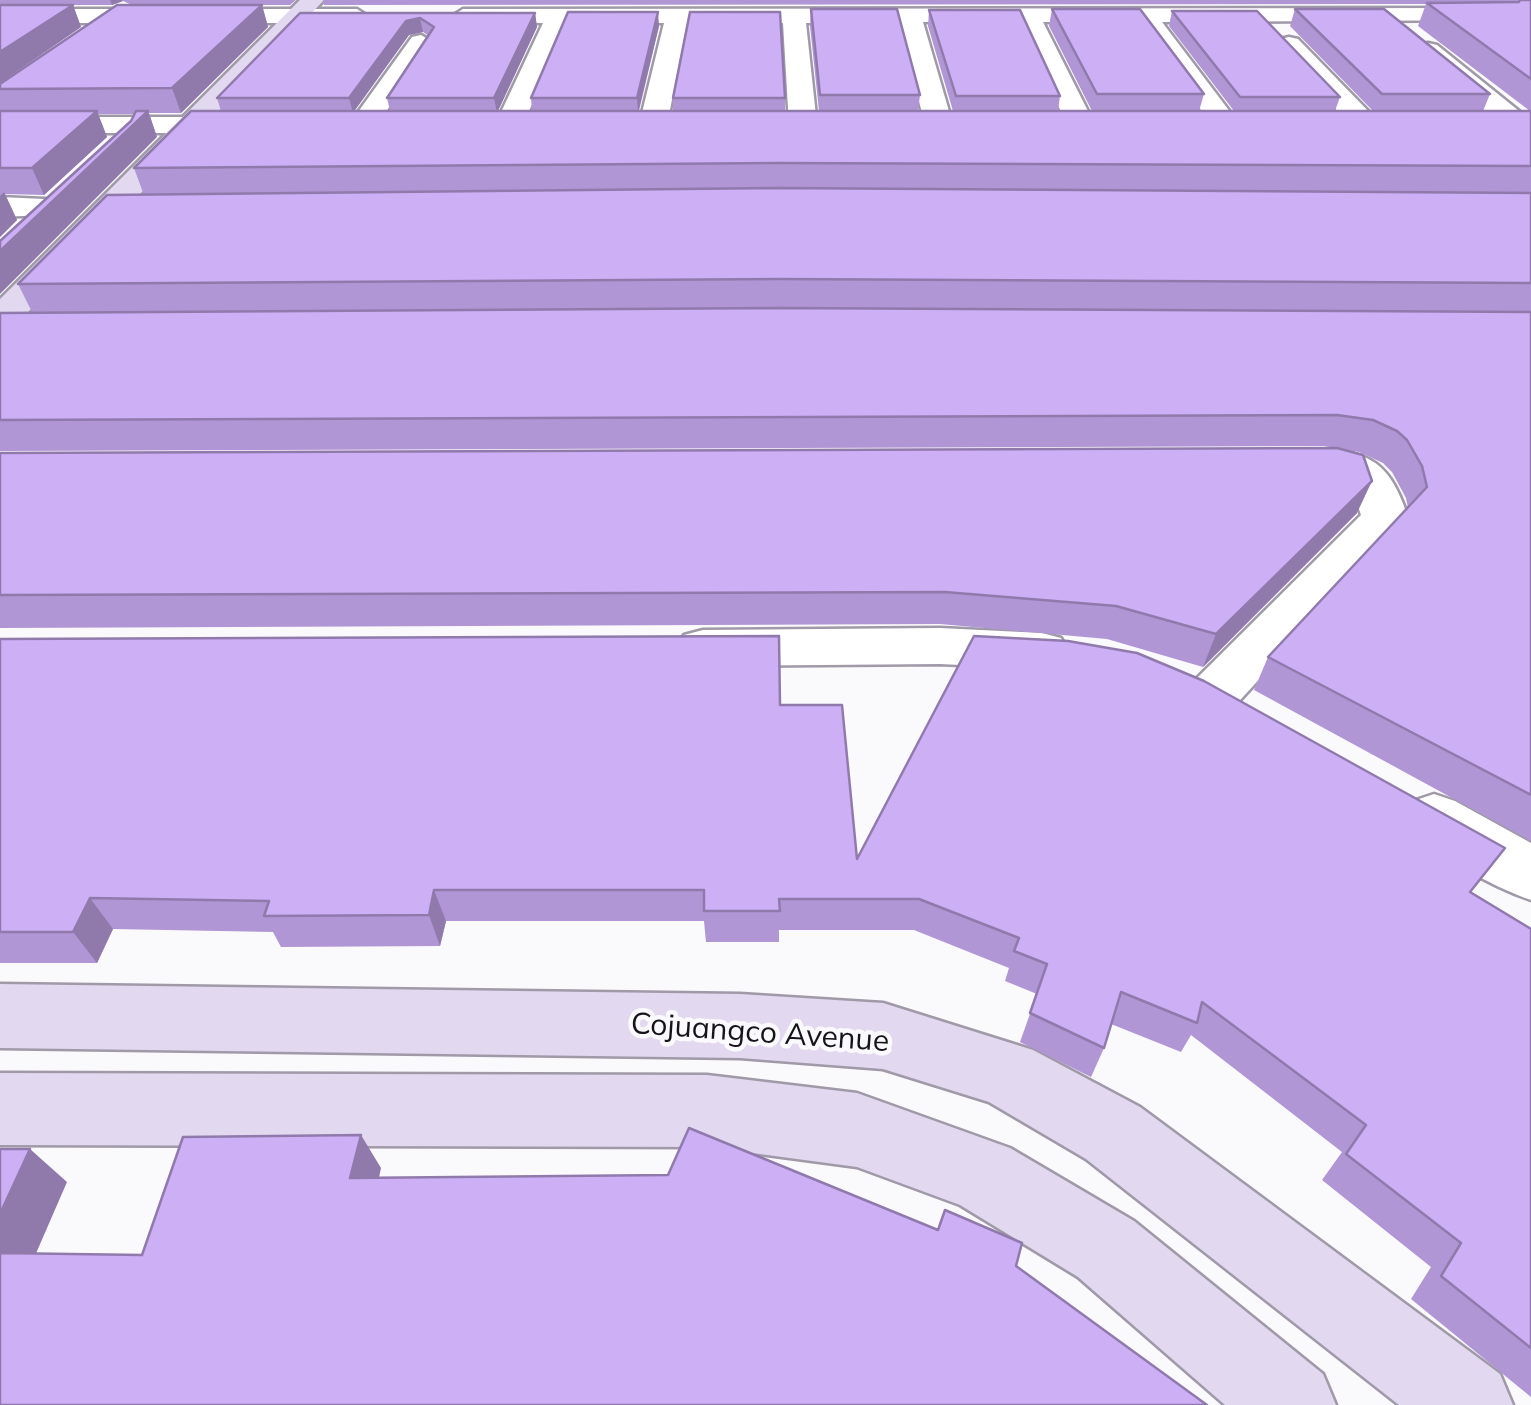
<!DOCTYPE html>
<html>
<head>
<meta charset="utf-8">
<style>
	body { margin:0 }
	canvas { display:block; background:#faf9fc }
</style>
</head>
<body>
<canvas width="1531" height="1405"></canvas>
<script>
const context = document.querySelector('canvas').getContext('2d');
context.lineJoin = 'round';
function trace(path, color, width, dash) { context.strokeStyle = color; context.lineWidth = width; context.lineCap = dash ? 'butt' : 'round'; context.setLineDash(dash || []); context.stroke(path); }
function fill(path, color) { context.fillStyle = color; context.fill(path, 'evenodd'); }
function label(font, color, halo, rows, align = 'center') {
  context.font = font + ' Mulish,sans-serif'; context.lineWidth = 9; context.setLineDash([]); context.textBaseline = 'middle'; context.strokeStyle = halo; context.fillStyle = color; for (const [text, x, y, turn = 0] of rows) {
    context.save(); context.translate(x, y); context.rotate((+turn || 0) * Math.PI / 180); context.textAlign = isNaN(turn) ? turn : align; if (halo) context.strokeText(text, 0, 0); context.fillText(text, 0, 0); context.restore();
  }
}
const street = new Path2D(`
	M 1497,8 L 1505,10 L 1508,15 L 1505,20 L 1162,22 L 1240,125 L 1226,133 L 1216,131 L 1138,22 L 1043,22 L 1095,125 L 1081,133 L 1067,125 L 1020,22 L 923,22 L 953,125 L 939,133 L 925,125 L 899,22 L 806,23 L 817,125 L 803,133 L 789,125 L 783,23 L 687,23 L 667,125 L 653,133 L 639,125 L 664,23 L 567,23 L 523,125 L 509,133 L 495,125 L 543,23 L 463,23 L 452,16 L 463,9 Z
	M 0,9 L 357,9 L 368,16 L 357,23 L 0,23 Z
	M 421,35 L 433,42 L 373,131 L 353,131 L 349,125 L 353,119 L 412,37 Z
	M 1289,37 L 1298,39 L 1376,119 L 1380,125 L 1376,131 L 1356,131 L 1280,49 L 1277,44 L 1280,39 Z
	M 1428,43 L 1437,45 L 1529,119 L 1529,131 L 1509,131 L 1419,55 L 1416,50 L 1419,45 Z
	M 0,117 L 248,117 L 262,125 L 248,133 L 0,133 Z
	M 0,197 L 66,200 L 71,207 L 66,214 L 0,217 Z
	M 1301,450 C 1364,450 1387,454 1408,517 L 1231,710 L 1212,716 L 1193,710 L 1185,696 L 1193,682 L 1361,515 C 1345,458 1331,484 1286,472 L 1279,463 L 1286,454 Z
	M 940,628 L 1042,633 L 1061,638 L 1068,651 L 1061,664 L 1042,669 L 940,664 L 703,666 L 684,661 L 677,648 L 684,635 L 703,630 Z
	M 1434,794 L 1455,801 L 1531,843 L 1531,900 C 1496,888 1421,850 1404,818 L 1413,801 Z`);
const secondary = new Path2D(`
	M 300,0 L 324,0 L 13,328 L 0,331 L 0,299 Z
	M 0,984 L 740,994 L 883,1003 L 1033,1050 L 1140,1107 L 1500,1374 L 1513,1405 L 1399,1405 L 1086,1159 L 989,1102 L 883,1069 L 740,1058 L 0,1048 Z
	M 0,1073 L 707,1075 L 857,1093 L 1010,1148 L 1134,1221 L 1323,1374 L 1336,1405 L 1225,1405 L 1078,1277 L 960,1205 L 857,1167 L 707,1147 L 0,1145 Z`);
trace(street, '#9f99a8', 5);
trace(secondary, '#9f99a8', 5);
fill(street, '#fff');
fill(secondary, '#e2d8ef');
fill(new Path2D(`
	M 0,0 L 296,0 L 290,5 L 262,5 L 268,27 L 181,113 L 149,113 L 157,137 L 131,121 L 135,114 L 98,114 L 107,137 L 44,195 L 5,194 L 17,220 L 0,237 L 0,84 L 132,5 L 123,1 L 112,5 L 73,5 L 81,27 L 0,83 Z
	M 323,0 L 1531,0 L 1531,841 L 1254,690 L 1268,657 L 1408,508 L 1406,498 L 1392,472 L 1383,463 L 1359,452 L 1340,449 L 1357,513 L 1203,667 L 1107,639 L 940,624 L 0,628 L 0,453 L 1335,448 L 1324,446 L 0,451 L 0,313 L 32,312 L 18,284 L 144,195 L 134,168 L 221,111 L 217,98 L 300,13 L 535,13 L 537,27 L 498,111 L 532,111 L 531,98 L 659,26 L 639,111 L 673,111 L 673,98 L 785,98 L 785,111 L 819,111 L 810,26 L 811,9 L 920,95 L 918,111 L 953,111 L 928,26 L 929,10 L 1060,96 L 1058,111 L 1092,111 L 1049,26 L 1052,9 L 1204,94 L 1199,111 L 1234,111 L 1169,26 L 1172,11 L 1340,97 L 1335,111 L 1373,111 L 1290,26 L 1295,9 L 1490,94 L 1483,111 L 1530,111 L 1418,26 L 1426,4 L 324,5 ZM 423,32 L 429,36 L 387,98 L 390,111 L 354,111 L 409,35 Z
	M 0,639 L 780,705 L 857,859 L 1470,892 L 1531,929 L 1531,1397 L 1411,1299 L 1431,1267 L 1322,1180 L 1342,1152 L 1191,1035 L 1181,1052 L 1111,1024 L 1104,1048 L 1091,1077 L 1020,1042 L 1037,994 L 1005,981 L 1009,968 L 914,930 L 779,930 L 779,942 L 706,942 L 704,921 L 446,921 L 440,946 L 281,947 L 273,932 L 113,929 L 97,963 L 0,963 Z`), '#b096d4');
fill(new Path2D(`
	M 110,0 L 122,0 L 123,1 L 112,5 Z
	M 73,5 L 81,27 L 0,83 L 0,52 Z
	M 262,5 L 268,27 L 181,113 L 172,88 Z
	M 658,12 L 659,26 L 638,113 L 637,98 Z
	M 535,13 L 537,27 L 497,113 L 494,98 Z
	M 420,18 L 423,32 L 409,35 L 353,113 L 349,98 L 406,21 Z
	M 97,111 L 107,137 L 44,195 L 32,168 Z
	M 148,111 L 157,137 L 0,294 L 0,251 Z
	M 4,192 L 17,220 L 0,237 L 0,196 Z
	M 1372,481 L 1357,513 L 1203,667 L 1216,634 Z
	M 434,890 L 446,921 L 440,946 L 429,915 Z
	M 90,898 L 113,929 L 97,963 L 73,932 Z
	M 361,1135 L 381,1168 L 372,1210 L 350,1178 Z
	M 30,1149 L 67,1182 L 24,1281 L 0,1265 L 0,1214 Z`), '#907aac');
const building = new Path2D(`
	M 1520,0 L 1531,0 L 1531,79 L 1427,3 L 1519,2 Z
	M 0,5 L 73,5 L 0,52 Z
	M 117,5 L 262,5 L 172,88 L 0,89 L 0,84 Z
	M 811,9 L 897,9 L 920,95 L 820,95 Z
	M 1052,9 L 1140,9 L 1204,94 L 1097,94 Z
	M 1295,9 L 1384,9 L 1490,94 L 1382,94 Z
	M 929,10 L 1020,10 L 1060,96 L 956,96 Z
	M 1172,11 L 1257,11 L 1340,97 L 1240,97 Z
	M 568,12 L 658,12 L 637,98 L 531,98 Z
	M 690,12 L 780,12 L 785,98 L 673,98 Z
	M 300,13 L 535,13 L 494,98 L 387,98 L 434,27 L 420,18 L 406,21 L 349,98 L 217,98 Z
	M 0,111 L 97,111 L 32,168 L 0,168 Z
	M 136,111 L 148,111 L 0,251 L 0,241 L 131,121 Z
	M 191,111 L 1531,111 L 1531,166 L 777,163 L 134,168 Z
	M 777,188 L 1531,193 L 1531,283 L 779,279 L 18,284 L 107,195 Z
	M 779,308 L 1531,312 L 1531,795 L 1268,657 L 1427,487 L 1422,466 L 1407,440 L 1397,431 L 1373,420 L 1337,415 L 0,420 L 0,313 Z
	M 1337,448 L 1363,455 L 1372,481 L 1216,634 L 1116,606 L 945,592 L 0,595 L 0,453 Z
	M 779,636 L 780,705 L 842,705 L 857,859 L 974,636 L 1068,641 L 1137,653 L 1204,681 L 1505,848 L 1470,892 L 1531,929 L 1531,1348 L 1441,1276 L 1461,1243 L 1346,1154 L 1366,1125 L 1202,1002 L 1197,1023 L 1121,992 L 1104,1048 L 1030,1013 L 1047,964 L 1014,951 L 1019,938 L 919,899 L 779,899 L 780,911 L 704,911 L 704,890 L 434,890 L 429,915 L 264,916 L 269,901 L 90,898 L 73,932 L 0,932 L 0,639 Z
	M 689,1128 L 938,1230 L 945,1210 L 1022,1243 L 1016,1266 L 1207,1405 L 0,1405 L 0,1253 L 142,1255 L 183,1137 L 361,1135 L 350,1178 L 668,1175 Z
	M 0,1149 L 30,1149 L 0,1214 Z`);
fill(building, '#cdaff6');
trace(building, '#907aac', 2.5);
label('30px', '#16141a', '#faf9fc', [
	["Cojuangco Avenue",760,1033,4]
]);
</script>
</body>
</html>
